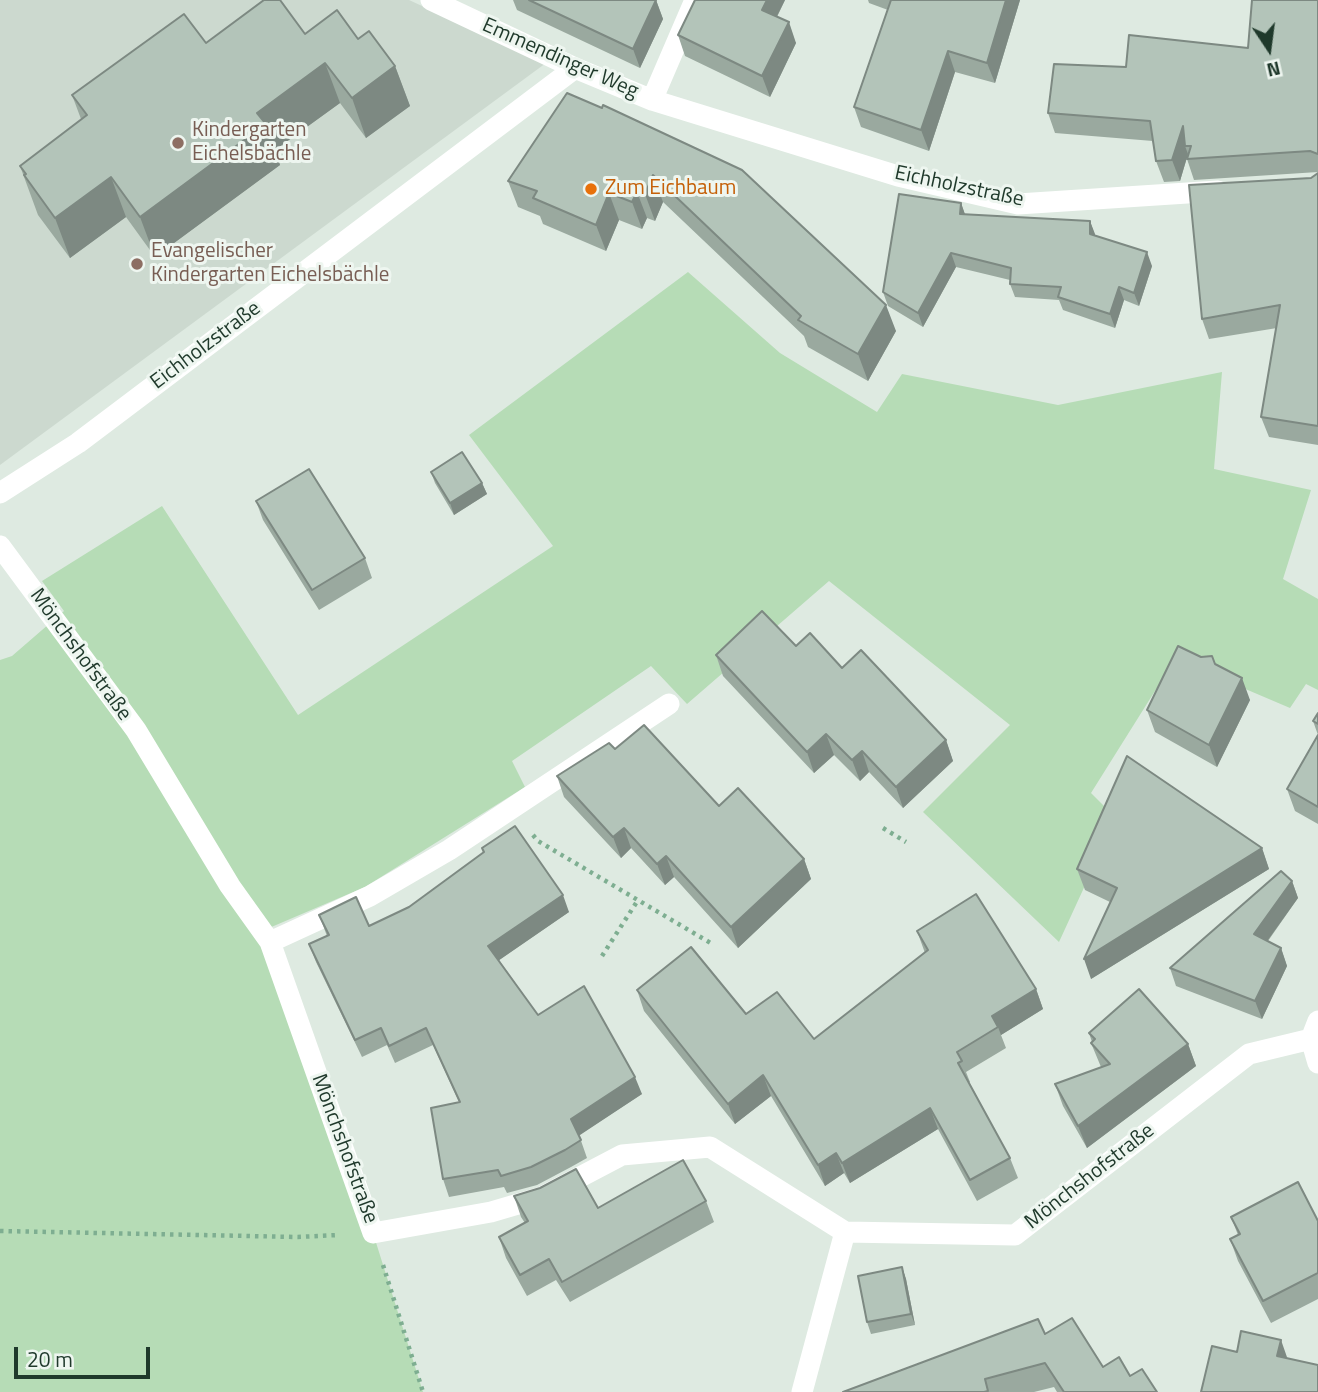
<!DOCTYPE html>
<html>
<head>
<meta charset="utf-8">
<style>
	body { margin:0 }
	#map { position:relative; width:1318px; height:1392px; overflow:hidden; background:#deeae1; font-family:"Titillium Web",sans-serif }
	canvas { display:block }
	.north { position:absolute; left:1234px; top:14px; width:70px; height:70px; -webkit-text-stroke:5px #eef6f0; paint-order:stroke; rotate:167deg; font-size:19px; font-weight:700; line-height:28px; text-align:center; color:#1f392b }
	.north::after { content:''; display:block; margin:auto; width:24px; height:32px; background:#1f392b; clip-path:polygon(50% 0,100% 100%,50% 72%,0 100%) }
	.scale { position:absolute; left:14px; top:1347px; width:136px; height:32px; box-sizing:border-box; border:4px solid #1f392b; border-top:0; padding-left:9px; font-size:21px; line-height:24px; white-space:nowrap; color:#1f392b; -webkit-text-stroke:5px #eef6f0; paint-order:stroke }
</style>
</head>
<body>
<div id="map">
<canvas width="1318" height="1392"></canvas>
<div class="north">N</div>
<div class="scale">20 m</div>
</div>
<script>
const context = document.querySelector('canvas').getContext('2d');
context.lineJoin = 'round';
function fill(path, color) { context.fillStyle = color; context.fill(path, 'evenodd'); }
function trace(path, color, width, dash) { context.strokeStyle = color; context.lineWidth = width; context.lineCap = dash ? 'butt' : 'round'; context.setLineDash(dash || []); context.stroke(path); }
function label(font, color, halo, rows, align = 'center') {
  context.font = font + ' "Titillium Web",sans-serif'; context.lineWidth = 6; context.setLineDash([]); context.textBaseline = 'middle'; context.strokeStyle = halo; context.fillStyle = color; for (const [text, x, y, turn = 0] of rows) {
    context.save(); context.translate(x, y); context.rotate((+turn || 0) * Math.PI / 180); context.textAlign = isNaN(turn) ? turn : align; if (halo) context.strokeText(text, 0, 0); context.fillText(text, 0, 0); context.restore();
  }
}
fill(new Path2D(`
	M 0,0 L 409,0 L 546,63 L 0,465 Z`), '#ccd9cf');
fill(new Path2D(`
	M 688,272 L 780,353 L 877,412 L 902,374 L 1058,405 L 1222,372 L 1214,469 L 1311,490 L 1283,579 L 1318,599 L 1318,690 L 1306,684 L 1290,708 L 1175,659 L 1091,793 L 1116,818 L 1059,942 L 923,812 L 1010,725 L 829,581 L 687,704 L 651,666 L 512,761 L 525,787 L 365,887 L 262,931 L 373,1233 L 423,1392 L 0,1392 L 0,660 L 12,656 L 64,611 L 42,581 L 162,506 L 298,715 L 553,546 L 469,435 Z`), '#b6dcb6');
trace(new Path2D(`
	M 883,828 L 906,842
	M 533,835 L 538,841 L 714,945
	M 602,956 L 638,900
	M 0,1231 L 298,1237 L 339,1235
	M 383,1265 L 423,1392`), '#7eae91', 4.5, [3.5, 5]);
trace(new Path2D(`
	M 431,0 L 575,68 L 652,100 L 898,176 L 1018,204 L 1218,191
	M 652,100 L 695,0
	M 0,493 L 78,443 L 575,68
	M 0,546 L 136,730 L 230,886 L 270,942 L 373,1233 L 491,1212 L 542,1197 L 622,1155 L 710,1147 L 845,1232 L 1015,1235 L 1249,1054 L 1311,1039
	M 270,942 L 370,896 L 449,850 L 669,704
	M 1318,1021 L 1311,1039 L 1318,1063
	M 802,1392 L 845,1232`), '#fff', 21);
fill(new Path2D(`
	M 513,0 L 656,0 L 663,19 L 640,68 L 517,10 Z
	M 695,0 L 785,0 L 777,17 L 796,43 L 770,97 L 685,56 L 678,35 Z
	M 868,0 L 1020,0 L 995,83 L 955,72 L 929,151 L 861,127 L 854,107 L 888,10 L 869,3 Z
	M 1318,0 L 1318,172 L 1194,180 L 1187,159 L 1188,154 L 1180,181 L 1164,182 L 1156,161 L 1153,141 L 1055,133 L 1048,113 L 1126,67 L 1248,48 Z
	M 358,39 L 395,66 L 410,106 L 366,138 L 340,103 L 275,150 L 280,165 L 155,257 L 126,217 L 70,258 L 38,215 L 20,166 L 81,119 L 72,95 L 206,43 Z
	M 567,93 L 896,331 L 868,381 L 808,347 L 804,336 L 663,202 L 655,221 L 647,218 L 642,229 L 619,220 L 606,251 L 543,224 L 540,216 L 518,207 L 508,181 Z
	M 1318,173 L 1318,445 L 1269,437 L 1261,417 L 1277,328 L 1209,339 L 1202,319 L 1311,178 Z
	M 961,203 L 965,215 L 1090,221 L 1095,236 L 1152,266 L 1139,306 L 1124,300 L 1115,328 L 1063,310 L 1059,300 L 1015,297 L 1010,284 L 1010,280 L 956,267 L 923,327 L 888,306 L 883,292 Z
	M 431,472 L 482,483 L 487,494 L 454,515 L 435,483 Z
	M 256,501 L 365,558 L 372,578 L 319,610 L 263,520 Z
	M 796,646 L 842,668 L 946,740 L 953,761 L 903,808 L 869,772 L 860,781 L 834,755 L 814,773 L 723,676 L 716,655 Z
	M 1212,656 L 1216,665 L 1250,700 L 1217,767 L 1155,732 L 1147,710 L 1201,657 Z
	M 1318,713 L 1318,735 L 1313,721 Z
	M 1318,735 L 1318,824 L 1295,811 L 1287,789 Z
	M 615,749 L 719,806 L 804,859 L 811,879 L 738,948 L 674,877 L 665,885 L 631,848 L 621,858 L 564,797 L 557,776 Z
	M 482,848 L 569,912 L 499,960 L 538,1015 L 642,1094 L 579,1135 L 587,1158 L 571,1167 L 537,1185 L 507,1193 L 504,1187 L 449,1197 L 443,1179 L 459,1102 L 433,1045 L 395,1063 L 387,1045 L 362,1057 L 316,962 L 309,944 L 327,936 L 319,915 L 369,926 L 409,907 L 483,853 Z
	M 1262,848 L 1269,869 L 1091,979 L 1110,902 L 1085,890 L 1077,869 Z
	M 1292,881 L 1298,898 L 1268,941 L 1281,948 L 1287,966 L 1262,1019 L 1176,986 L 1170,968 Z
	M 917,931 L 1036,989 L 1043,1009 L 1001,1035 L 1006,1048 L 966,1072 L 970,1082 L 969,1082 L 1010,1158 L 1018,1178 L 977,1201 L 938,1129 L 850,1183 L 844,1173 L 825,1186 L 771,1096 L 735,1124 L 644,1011 L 637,990 L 746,1014 L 814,1039 L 925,953 Z
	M 1089,1033 L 1188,1044 L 1196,1066 L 1087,1148 L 1063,1106 L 1055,1084 L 1101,1067 L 1091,1043 L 1092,1042 Z
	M 514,1196 L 598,1208 L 706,1201 L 714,1222 L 570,1302 L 556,1280 L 527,1296 L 506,1258 L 499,1237 L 525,1223 L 521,1217 Z
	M 1231,1217 L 1318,1221 L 1318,1299 L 1271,1323 L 1238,1261 L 1230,1239 L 1238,1235 Z
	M 902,1267 L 906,1279 L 915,1325 L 871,1334 L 867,1322 Z
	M 1045,1334 L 1103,1367 L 1130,1376 L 1157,1392 L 1057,1392 L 1054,1387 L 1034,1392 L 843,1392 Z`), '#9aa99f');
fill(new Path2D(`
	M 656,0 L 663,19 L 640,68 L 633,49 Z
	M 767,0 L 785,0 L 770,30 L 762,10 Z
	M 1006,0 L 1020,0 L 995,83 L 987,63 Z
	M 789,22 L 796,43 L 770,97 L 762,76 Z
	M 948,51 L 955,72 L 929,151 L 921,130 Z
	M 325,63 L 340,103 L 275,150 L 280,165 L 155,257 L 140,217 L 257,113 Z
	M 395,66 L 410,106 L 366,138 L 352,98 Z
	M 1183,126 L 1185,146 L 1188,154 L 1180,181 L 1172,160 Z
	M 653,175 L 663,202 L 655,221 L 645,194 Z
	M 111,177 L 126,217 L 70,258 L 55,218 Z
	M 637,192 L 647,218 L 642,229 L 632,202 Z
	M 609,193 L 619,220 L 606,251 L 596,225 Z
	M 961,203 L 966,217 L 960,214 Z
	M 1090,221 L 1095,234 L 1095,248 L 1090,234 Z
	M 1147,252 L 1152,266 L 1139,306 L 1134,293 Z
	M 951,253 L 956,267 L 923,327 L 918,313 Z
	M 1119,287 L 1124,300 L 1115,328 L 1110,314 Z
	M 886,305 L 896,331 L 868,381 L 858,354 Z
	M 482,483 L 487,494 L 454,515 L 450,503 Z
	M 1242,678 L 1250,700 L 1217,767 L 1209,745 Z
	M 826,734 L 834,755 L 814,773 L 807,752 Z
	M 946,740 L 953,761 L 903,808 L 896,787 Z
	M 862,751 L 869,772 L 860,781 L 852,760 Z
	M 624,828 L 631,848 L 621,858 L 613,837 Z
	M 1262,848 L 1269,869 L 1091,979 L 1084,959 Z
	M 666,856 L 674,877 L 665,885 L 657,864 Z
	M 804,859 L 811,879 L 738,948 L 731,927 Z
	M 1292,881 L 1298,898 L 1260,951 L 1254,934 Z
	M 563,895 L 569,912 L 495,963 L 488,946 Z
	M 1281,948 L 1287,966 L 1262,1019 L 1255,1001 Z
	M 1036,989 L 1043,1009 L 1001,1035 L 998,1027 L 992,1016 Z
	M 1188,1044 L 1196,1066 L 1087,1148 L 1078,1126 Z
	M 763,1075 L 771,1096 L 735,1124 L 728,1104 Z
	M 635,1077 L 642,1094 L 577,1137 L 571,1119 Z
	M 930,1108 L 938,1129 L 850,1183 L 842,1163 Z
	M 836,1153 L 844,1173 L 825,1186 L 818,1165 Z
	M 902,1267 L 906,1279 L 915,1325 L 911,1314 Z
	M 1281,1340 L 1288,1360 L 1277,1356 Z`), '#7d8982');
const building = new Path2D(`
	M 264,0 L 280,0 L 305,34 L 337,10 L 358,39 L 369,31 L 395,66 L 352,98 L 325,63 L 257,113 L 266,124 L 140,217 L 111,177 L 55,218 L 24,175 L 26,174 L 20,166 L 87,115 L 72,95 L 184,14 L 206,43 Z
	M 529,0 L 656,0 L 633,49 Z
	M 695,0 L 767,0 L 762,10 L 789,22 L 762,76 L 678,35 Z
	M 891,0 L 1006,0 L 987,63 L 948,51 L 921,130 L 854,107 Z
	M 1252,0 L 1318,0 L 1318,154 L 1310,151 L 1187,159 L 1191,146 L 1185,146 L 1183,126 L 1172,160 L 1156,161 L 1150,121 L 1048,113 L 1054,64 L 1126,67 L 1129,35 L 1248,48 Z
	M 567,93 L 602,108 L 603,105 L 742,170 L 886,305 L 858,354 L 798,320 L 801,316 L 653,175 L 645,194 L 637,192 L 632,202 L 609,193 L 596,225 L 533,198 L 537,191 L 508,181 Z
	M 1318,173 L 1318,426 L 1261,417 L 1280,305 L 1202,319 L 1189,185 L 1311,178 Z
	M 899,194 L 961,203 L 960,214 L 1090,221 L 1090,234 L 1147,252 L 1134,293 L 1119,287 L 1110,314 L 1058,297 L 1061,287 L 1010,284 L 1011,268 L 951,253 L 918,313 L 883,292 Z
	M 462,452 L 482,483 L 450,503 L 431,472 Z
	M 309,469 L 365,558 L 312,590 L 256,501 Z
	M 762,611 L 796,646 L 810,633 L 842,668 L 861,650 L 946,740 L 896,787 L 862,751 L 852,760 L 826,734 L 807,752 L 716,655 Z
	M 1178,646 L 1201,657 L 1212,656 L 1215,664 L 1242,678 L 1209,745 L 1147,710 Z
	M 1318,713 L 1318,724 L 1313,721 Z
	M 644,725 L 719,806 L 738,788 L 804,859 L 731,927 L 666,856 L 657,864 L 624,828 L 613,837 L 557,776 L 609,743 L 615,749 Z
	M 1318,735 L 1318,807 L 1287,789 Z
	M 1127,756 L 1262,848 L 1084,959 L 1117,888 L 1077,869 Z
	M 515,826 L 563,895 L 488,946 L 538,1015 L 584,986 L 635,1077 L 571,1119 L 581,1140 L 565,1150 L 531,1167 L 501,1176 L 498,1170 L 443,1179 L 431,1108 L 460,1102 L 426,1028 L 389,1046 L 381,1028 L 355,1040 L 309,944 L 329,935 L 319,915 L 356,897 L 369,926 L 409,907 L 484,852 L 482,848 Z
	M 1281,871 L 1292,881 L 1254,934 L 1281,948 L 1255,1001 L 1170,968 Z
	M 976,894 L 1036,989 L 992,1016 L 998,1027 L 957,1052 L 962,1061 L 958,1063 L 1010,1158 L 970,1180 L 930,1108 L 842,1163 L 836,1153 L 818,1165 L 763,1075 L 728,1104 L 637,990 L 691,947 L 746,1014 L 777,992 L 814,1039 L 928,950 L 917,931 Z
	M 1139,989 L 1188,1044 L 1078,1126 L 1055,1084 L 1110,1064 L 1091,1043 L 1095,1039 L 1089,1033 Z
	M 683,1160 L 706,1201 L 562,1282 L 549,1259 L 520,1275 L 499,1237 L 528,1221 L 514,1196 L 540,1188 L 576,1169 L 598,1208 Z
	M 1298,1182 L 1318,1221 L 1318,1273 L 1263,1301 L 1230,1239 L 1240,1234 L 1231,1217 Z
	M 902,1267 L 911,1314 L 867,1322 L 858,1276 Z
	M 1072,1318 L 1103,1367 L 1119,1357 L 1130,1376 L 1142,1369 L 1157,1392 L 1064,1392 L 1045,1363 L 985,1379 L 988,1391 L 984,1392 L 843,1392 L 1038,1319 L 1045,1334 Z
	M 1241,1331 L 1281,1340 L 1277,1356 L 1318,1365 L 1318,1392 L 1201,1392 L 1212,1346 L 1237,1352 Z`);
fill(building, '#b3c4b9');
trace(building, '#7d8982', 2);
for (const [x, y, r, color] of [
	[178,143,7,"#8d6e63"],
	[591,189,7,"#e8710a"],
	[137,264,7,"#8d6e63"]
]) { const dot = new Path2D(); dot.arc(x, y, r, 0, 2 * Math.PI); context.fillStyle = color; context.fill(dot); trace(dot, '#eef6f0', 2.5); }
label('21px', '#1f392b', '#eef6f0', [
	["Emmendinger Weg",560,59,24],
	["Eichholzstraße",959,187,12],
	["Eichholzstraße",206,346,-37],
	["Mönchshofstraße",80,655,54],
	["Mönchshofstraße",344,1149,70],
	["Mönchshofstraße",1090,1177,-38]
]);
label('21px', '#785e54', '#eef6f0', [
	["Kindergarten",192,131],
	["Eichelsbächle",192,155],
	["Evangelischer",151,252],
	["Kindergarten Eichelsbächle",151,276]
], 'left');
label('21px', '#c56008', '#eef6f0', [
	["Zum Eichbaum",605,189]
], 'left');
</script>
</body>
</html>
